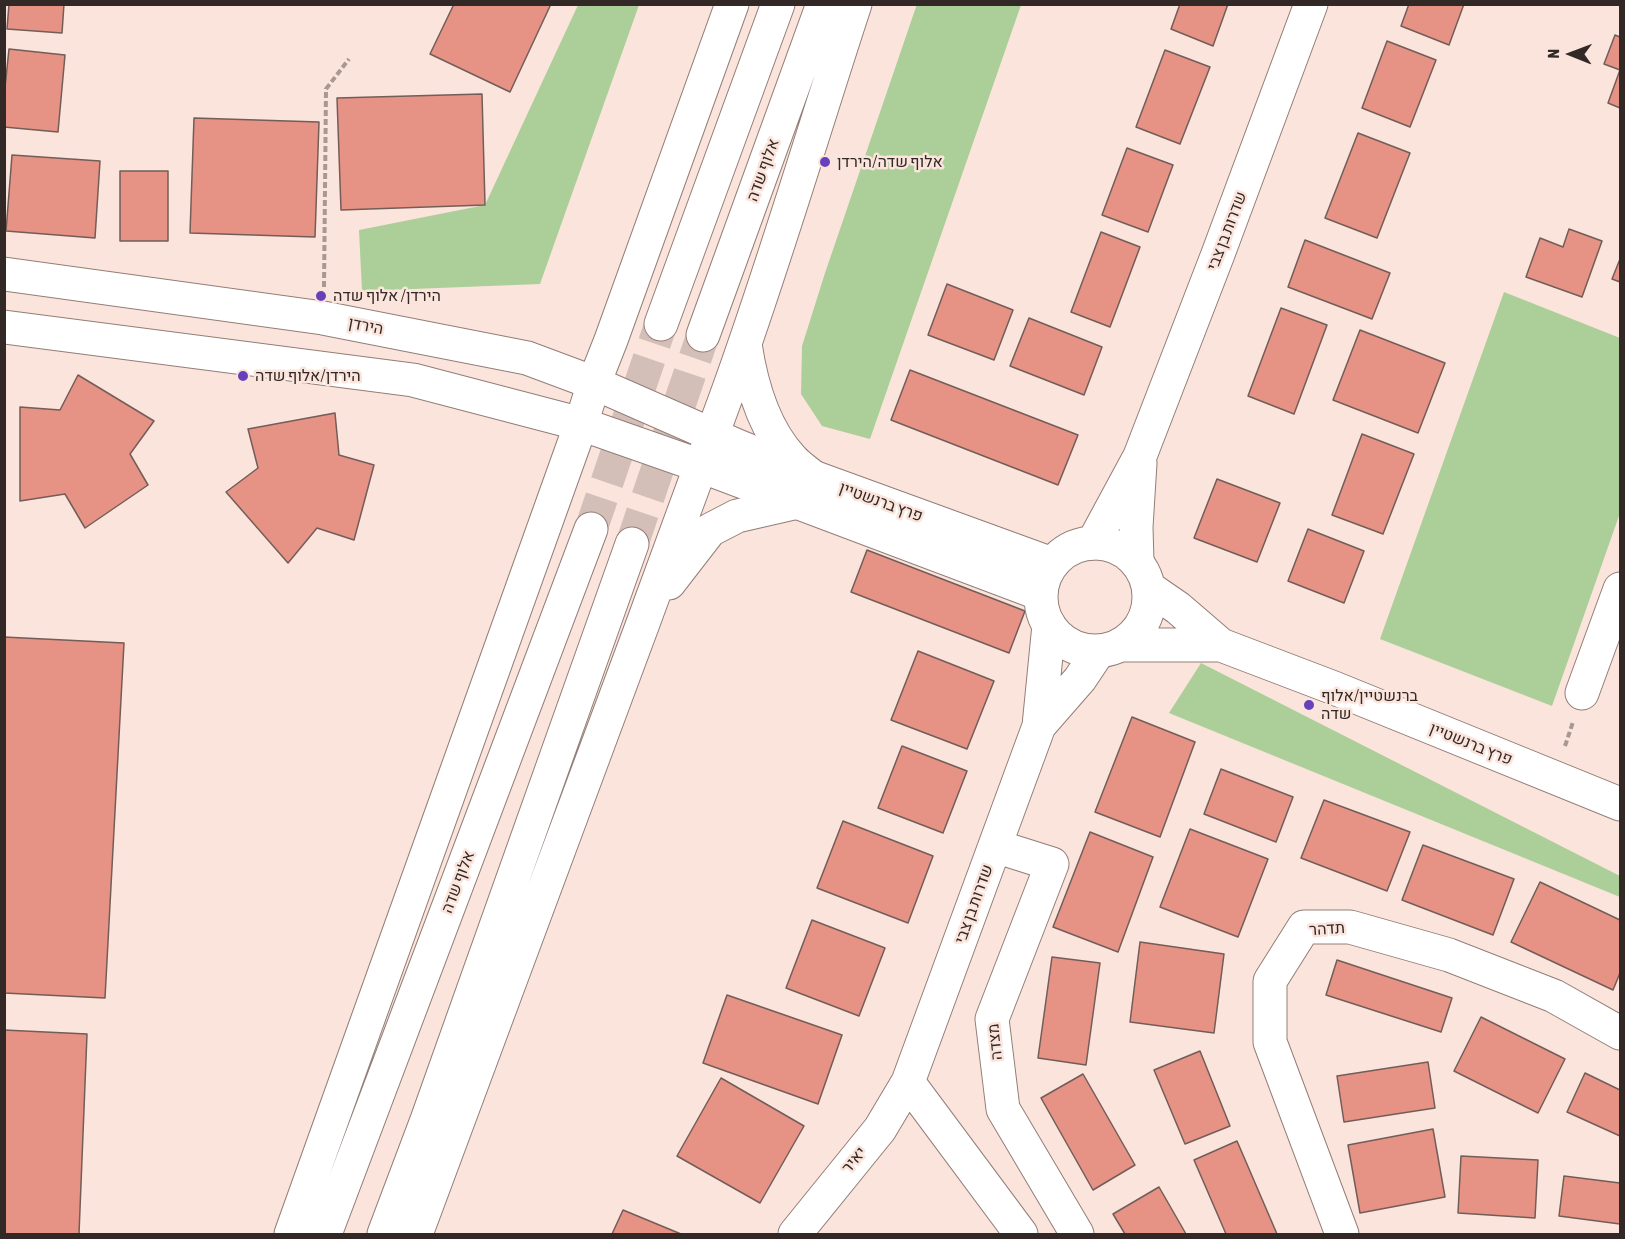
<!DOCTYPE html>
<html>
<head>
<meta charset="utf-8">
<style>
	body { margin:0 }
	#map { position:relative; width:1625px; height:1239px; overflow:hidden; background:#fbe4db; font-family:"Asap Condensed",sans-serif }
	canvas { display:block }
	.frame { position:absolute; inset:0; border:6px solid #322926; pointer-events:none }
	.north { position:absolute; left:1541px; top:24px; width:60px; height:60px; -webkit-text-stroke:4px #fbe4db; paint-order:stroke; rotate:271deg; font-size:16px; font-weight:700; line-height:24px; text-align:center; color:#322926 }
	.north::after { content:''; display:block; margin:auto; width:21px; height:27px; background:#322926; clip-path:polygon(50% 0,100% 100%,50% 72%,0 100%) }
</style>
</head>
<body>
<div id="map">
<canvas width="1625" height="1239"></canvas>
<div class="frame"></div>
<div class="north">N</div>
</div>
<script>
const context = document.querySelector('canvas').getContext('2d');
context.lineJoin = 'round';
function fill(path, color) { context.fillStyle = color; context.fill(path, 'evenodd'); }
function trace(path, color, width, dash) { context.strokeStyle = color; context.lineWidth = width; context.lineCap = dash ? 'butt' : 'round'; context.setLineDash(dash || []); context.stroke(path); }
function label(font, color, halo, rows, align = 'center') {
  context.font = font + ' "Asap Condensed",Heebo,sans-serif'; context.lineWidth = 5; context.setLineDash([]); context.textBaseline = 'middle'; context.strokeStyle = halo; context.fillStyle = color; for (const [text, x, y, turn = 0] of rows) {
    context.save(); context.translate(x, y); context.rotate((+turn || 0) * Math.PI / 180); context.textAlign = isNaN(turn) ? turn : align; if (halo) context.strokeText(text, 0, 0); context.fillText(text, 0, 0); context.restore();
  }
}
fill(new Path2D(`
	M 917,4 L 1021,5 L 870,439 L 822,426 L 801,394 L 802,346 L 825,273 Z
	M 578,5 L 639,5 L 540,284 L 362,291 L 359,230 L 485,205 Z
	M 1504,292 L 1620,338 L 1620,513 L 1552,706 L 1380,639 Z
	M 1201,663 L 1620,876 L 1620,897 L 1169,713 Z`), '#accf99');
const building = new Path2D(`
	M 9,4 L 64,4 L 62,33 L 7,29 Z
	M 454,4 L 551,4 L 510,92 L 430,54 Z
	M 1180,4 L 1228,4 L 1213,46 L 1171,29 Z
	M 1409,4 L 1464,4 L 1449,45 L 1401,26 Z
	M 1615,35 L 1620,37 L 1620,108 L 1608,103 L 1620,70 L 1604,64 Z
	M 1387,41 L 1436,60 L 1410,127 L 1362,108 Z
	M 9,49 L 65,55 L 58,132 L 4,127 L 4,97 Z
	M 1165,50 L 1210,67 L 1180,144 L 1136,127 Z
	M 482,94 L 485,205 L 341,210 L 337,98 Z
	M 194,118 L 319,122 L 315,237 L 190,233 Z
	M 1358,133 L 1410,153 L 1377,238 L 1325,218 Z
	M 1127,148 L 1173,165 L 1148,232 L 1102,215 Z
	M 12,155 L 100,161 L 95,238 L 6,231 Z
	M 120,171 L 168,171 L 168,241 L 120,241 Z
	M 1569,229 L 1602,241 L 1582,297 L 1526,277 L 1540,238 L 1563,247 Z
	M 1101,232 L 1140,247 L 1110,327 L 1071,312 Z
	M 1305,240 L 1390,273 L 1372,319 L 1288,287 Z
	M 1620,259 L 1620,282 L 1612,279 Z
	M 947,284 L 1013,310 L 994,360 L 928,335 Z
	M 1281,308 L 1327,325 L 1294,414 L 1248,396 Z
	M 1029,318 L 1102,347 L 1084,395 L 1010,366 Z
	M 1360,330 L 1445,363 L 1418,433 L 1333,400 Z
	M 910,370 L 1078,435 L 1058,485 L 891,420 Z
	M 78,375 L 154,421 L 130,454 L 148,485 L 85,528 L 65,494 L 20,501 L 20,407 L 60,410 Z
	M 335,413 L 339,455 L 374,465 L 354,540 L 317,528 L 288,563 L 226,492 L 258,468 L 248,429 Z
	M 1362,434 L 1414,454 L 1383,534 L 1332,515 Z
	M 1217,479 L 1280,503 L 1257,562 L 1194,538 Z
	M 1308,529 L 1364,551 L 1344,603 L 1288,581 Z
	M 867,550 L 1025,611 L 1009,653 L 851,592 Z
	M 4,637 L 124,643 L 105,998 L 4,993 Z
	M 918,651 L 994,681 L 967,749 L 891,720 Z
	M 1132,717 L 1195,742 L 1160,837 L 1095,812 Z
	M 902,746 L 967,771 L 943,833 L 878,808 Z
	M 1221,769 L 1293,797 L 1276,842 L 1204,814 Z
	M 1324,800 L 1410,832 L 1387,891 L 1301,858 Z
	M 843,821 L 933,856 L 908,923 L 817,888 Z
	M 1190,829 L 1268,859 L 1238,937 L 1160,907 Z
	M 1090,832 L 1153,857 L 1118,952 L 1053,927 Z
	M 1423,845 L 1514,879 L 1493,935 L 1402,900 Z
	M 1540,882 L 1620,920 L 1620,973 L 1613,990 L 1511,942 Z
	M 812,920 L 885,948 L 859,1016 L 786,988 Z
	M 1140,942 L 1224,954 L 1214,1033 L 1130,1022 Z
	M 1052,957 L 1100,963 L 1086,1065 L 1038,1058 Z
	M 1337,960 L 1452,998 L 1441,1032 L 1326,995 Z
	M 727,995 L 842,1035 L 818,1104 L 703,1063 Z
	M 1481,1017 L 1565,1059 L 1538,1113 L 1454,1071 Z
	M 4,1030 L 87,1034 L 79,1234 L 4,1234 Z
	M 1200,1051 L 1230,1126 L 1185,1144 L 1154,1070 Z
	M 1428,1062 L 1435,1108 L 1344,1122 L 1337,1076 Z
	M 1585,1073 L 1620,1090 L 1620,1136 L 1567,1112 Z
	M 1083,1074 L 1135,1165 L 1093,1190 L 1041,1098 Z
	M 721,1078 L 804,1126 L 760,1203 L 677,1156 Z
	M 1433,1129 L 1445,1197 L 1360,1213 L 1348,1145 Z
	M 1237,1141 L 1277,1234 L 1226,1234 L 1194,1160 Z
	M 1461,1156 L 1538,1160 L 1535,1218 L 1458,1213 Z
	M 1564,1176 L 1620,1183 L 1620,1224 L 1559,1216 Z
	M 1159,1187 L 1186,1234 L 1125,1234 L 1113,1214 Z
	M 623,1210 L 681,1234 L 612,1234 Z`);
fill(building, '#e69285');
trace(building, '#725d59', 1.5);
trace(new Path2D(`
	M 591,529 L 661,324
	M 632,544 L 703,335`), '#d3bfb7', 33, [33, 16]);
const minor = new Path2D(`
	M 1093,543 L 1140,456 L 1218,254 L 1311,4
	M 1137,562 L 1136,527 L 1140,463
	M 1582,693 L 1620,589
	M 1039,726 L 1080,679 L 1098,652
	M 995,846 L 1052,864 L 992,1019 L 1003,1109 L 1077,1234
	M 908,1082 L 1021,1234
	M 795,1234 L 880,1129 L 908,1082 L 1039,726 L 1049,625
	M 1342,1234 L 1270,1042 L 1270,981 L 1304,927 L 1350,927 L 1449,955 L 1554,996 L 1620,1033`);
const tertiary = new Path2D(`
	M 4,274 L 323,318 L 527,358 L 594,383 L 740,447 L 813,477 L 1052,564
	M 4,327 L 413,380 L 581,424 L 701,466 L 1041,594
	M1041 597a54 54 0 1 1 108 0a54 54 0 1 1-108 0Z
	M 1149,588 L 1178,608 L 1221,645 L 1334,688 L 1620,804
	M 1121,645 L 1221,645`);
const secondary = new Path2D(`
	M 661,324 L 778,4
	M 703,335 L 823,4
	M 745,344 C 751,384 763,428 792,459 C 798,466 806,471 813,477
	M 669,583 L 710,530 L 737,516 L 798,502
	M 291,1234 L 581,424 L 594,383 L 611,340 L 732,4
	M 325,1234 L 591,529
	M 384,1234 L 427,1120 L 632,544
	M 416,1234 C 517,955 625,677 726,397 C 773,268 812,135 855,4`);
trace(minor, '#937e77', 35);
trace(tertiary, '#937e77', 35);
trace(secondary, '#937e77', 35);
trace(new Path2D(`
	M 324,287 L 326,89 L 349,59
	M 1565,746 L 1573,722`), '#a99891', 4, [6, 3]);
trace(minor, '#fff', 33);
trace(tertiary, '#fff', 33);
trace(secondary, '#fff', 33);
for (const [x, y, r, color] of [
	[825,162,6,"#6841ba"],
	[321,296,6,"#6841ba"],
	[243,376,6,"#6841ba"],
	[1309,705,6,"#6841ba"]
]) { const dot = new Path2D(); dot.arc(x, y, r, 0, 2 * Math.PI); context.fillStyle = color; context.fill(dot); trace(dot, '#fbe4db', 2); }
label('16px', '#322926', '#fbe4db', [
	["אלוף שדה/הירדן",837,162],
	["הירדן/ אלוף שדה",333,296],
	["הירדן/אלוף שדה",255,376],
	["ברנשטיין/אלוף",1321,696],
	["שדה",1321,714]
], 'left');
label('16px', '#322926', '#fbe4db', [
	["אלוף שדה",763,170,-70],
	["שדרות בן צבי",1227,231,-69],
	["הירדן",366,326,11],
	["פרץ ברנשטיין",881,502,20],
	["פרץ ברנשטיין",1471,744,22],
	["אלוף שדה",458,882,-69],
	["שדרות בן צבי",974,904,-70],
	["תדהר",1327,929,-4],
	["מצדה",995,1042,-96],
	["יאיר",854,1160,-50]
]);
</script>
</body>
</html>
